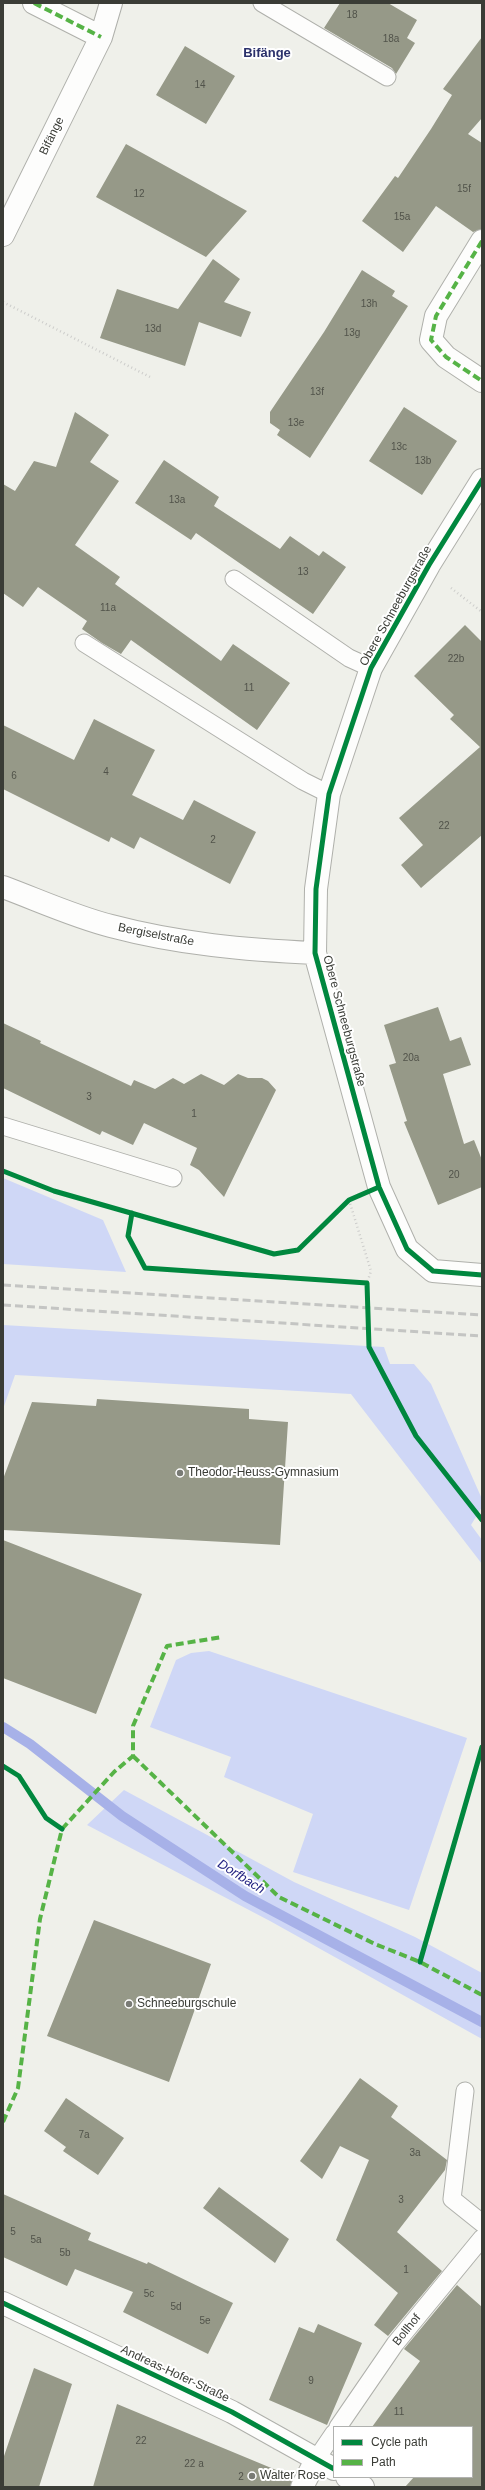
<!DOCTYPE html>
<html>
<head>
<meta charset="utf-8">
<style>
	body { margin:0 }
	#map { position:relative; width:485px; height:2490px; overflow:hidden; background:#eff0ea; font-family:Arial,sans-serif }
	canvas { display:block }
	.frame { position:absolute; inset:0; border:4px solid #3a3c36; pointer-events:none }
	.legend { position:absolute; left:333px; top:2426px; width:140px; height:52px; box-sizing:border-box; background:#fff; border:1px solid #b0b1af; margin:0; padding:5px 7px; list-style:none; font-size:12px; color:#3a3c36 }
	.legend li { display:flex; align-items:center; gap:8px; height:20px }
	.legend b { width:20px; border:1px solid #b0b1af }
</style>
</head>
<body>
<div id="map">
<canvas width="485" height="2490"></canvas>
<div class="frame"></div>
<ul class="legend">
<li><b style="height:5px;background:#00873e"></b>Cycle path</li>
<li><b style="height:5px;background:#56b346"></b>Path</li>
</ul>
</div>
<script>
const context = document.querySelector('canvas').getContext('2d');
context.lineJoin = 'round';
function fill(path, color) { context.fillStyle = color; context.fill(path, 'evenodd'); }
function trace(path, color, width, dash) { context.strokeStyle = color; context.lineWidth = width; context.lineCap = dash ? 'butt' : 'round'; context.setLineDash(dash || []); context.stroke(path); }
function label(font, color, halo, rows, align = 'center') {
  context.font = font + ' Arial,sans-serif'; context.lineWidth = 4; context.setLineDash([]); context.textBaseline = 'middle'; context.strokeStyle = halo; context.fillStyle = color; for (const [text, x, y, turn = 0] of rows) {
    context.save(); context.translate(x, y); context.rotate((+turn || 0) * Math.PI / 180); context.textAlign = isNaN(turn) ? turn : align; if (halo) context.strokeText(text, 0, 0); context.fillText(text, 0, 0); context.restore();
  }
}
fill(new Path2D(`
	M 3,1178 L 103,1220 L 126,1272 L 3,1264 Z
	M 3,1325 L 384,1347 L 390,1364 L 414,1364 L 431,1384 L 482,1499 L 482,1507 L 471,1525 L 482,1540 L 482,1564 L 351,1394 L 15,1375 L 3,1409 Z
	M 209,1651 L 467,1738 L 409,1910 L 293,1872 L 313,1814 L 224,1777 L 231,1757 L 150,1727 L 176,1660 L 191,1653 Z
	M 124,1790 L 294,1882 L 415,1937 L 482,1973 L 482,2039 L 270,1921 L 87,1825 Z`), '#cfd7f6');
trace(new Path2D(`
	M 3,1727 L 30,1744 L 122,1816 L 245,1896 L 482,2022`), '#a7b1e8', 10);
fill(new Path2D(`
	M 340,3 L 388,3 L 417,20 L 407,38 L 415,43 L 396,74 L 392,68 L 324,28 Z
	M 482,37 L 482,118 L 468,134 L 482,143 L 482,229 L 473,232 L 436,206 L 403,252 L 362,221 L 395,176 L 398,178 L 431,129 L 452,95 L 443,89 Z
	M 185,46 L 235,76 L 206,124 L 156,95 Z
	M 126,144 L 247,211 L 206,257 L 96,197 Z
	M 213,259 L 240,279 L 224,302 L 251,312 L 241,337 L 199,322 L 185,366 L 100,338 L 117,289 L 178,309 Z
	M 362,270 L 395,291 L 392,296 L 408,306 L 310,458 L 277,435 L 280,430 L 270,423 L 270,412 L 324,332 Z
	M 404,407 L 457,441 L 422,495 L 369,461 Z
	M 75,412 L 109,435 L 90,462 L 119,481 L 75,545 L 120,577 L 115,584 L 221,661 L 233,644 L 290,683 L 257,730 L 131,640 L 121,654 L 102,643 L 82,629 L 87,621 L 38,587 L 23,607 L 3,593 L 3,484 L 15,491 L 34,461 L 56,467 Z
	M 164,460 L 219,497 L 214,506 L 280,549 L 290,536 L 319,556 L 323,551 L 346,567 L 313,614 L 196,533 L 191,540 L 135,503 Z
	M 465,625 L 482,642 L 482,835 L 421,888 L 401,865 L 423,845 L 399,818 L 480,747 L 450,719 L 454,715 L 414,676 Z
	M 94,719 L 155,750 L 132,795 L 183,820 L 194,800 L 256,832 L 230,884 L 140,837 L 134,849 L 111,837 L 109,842 L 3,789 L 3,725 L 74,760 Z
	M 438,1007 L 450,1041 L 461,1037 L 471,1065 L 443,1074 L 464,1144 L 474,1140 L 482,1160 L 482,1187 L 438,1205 L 404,1122 L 407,1121 L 389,1065 L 396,1063 L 384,1025 Z
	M 3,1023 L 41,1041 L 40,1043 L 131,1086 L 134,1080 L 155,1089 L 173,1078 L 184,1084 L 201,1074 L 224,1085 L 238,1074 L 248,1078 L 262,1078 L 268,1081 L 276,1090 L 224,1197 L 199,1170 L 190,1165 L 197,1148 L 144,1123 L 133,1145 L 102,1131 L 100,1135 L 3,1088 Z
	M 97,1399 L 249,1409 L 249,1419 L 288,1422 L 280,1545 L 3,1530 L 3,1479 L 32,1402 L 96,1406 Z
	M 3,1540 L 142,1594 L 96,1714 L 3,1678 Z
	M 94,1920 L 211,1964 L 169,2082 L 47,2036 Z
	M 360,2078 L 398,2106 L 391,2117 L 447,2160 L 445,2170 L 397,2232 L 442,2271 L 388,2336 L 374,2325 L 398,2293 L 336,2240 L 369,2160 L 340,2146 L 322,2179 L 300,2161 Z
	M 66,2098 L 124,2138 L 98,2175 L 63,2151 L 66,2147 L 44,2131 Z
	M 219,2187 L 289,2239 L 275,2263 L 203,2208 Z
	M 3,2194 L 91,2233 L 88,2240 L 147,2264 L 148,2262 L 233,2303 L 208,2354 L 123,2312 L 133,2292 L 75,2269 L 67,2286 L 3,2257 Z
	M 457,2285 L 482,2307 L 482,2487 L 405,2487 L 414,2477 L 472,2477 L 472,2427 L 372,2427 L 420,2361 L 404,2349 Z
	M 318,2324 L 362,2343 L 327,2425 L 269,2400 L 299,2327 L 314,2333 Z
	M 34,2368 L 72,2384 L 39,2487 L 3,2487 L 3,2459 Z
	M 117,2404 L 293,2477 L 290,2487 L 93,2487 Z`), '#969988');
const service = new Path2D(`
	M 262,3 L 387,77
	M 234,579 L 349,658 L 371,668
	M 84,643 L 303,781 L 329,794
	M 3,1126 L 173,1178
	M 465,2091 L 452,2199 L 482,2223
	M 338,2427 L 395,2344 L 482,2238
	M 317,2458 L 334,2433`);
const minor = new Path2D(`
	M 34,3 L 101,37
	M 3,235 L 101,37 L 111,3
	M 482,241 L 436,316 L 431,340 L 446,357 L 482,381
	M 482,480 L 429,565 L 371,668 L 329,794 L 316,889 L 315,953 L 379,1187 L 407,1249 L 433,1271 L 482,1275
	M 3,887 C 38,900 75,917 111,926 C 179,944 246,950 315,953
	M 3,2303 L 232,2412 L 334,2469
	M 347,2477 L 363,2487
	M 302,2487 L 317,2458`);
trace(service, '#afb0ab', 19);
trace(minor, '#afb0ab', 24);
trace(new Path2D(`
	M 3,302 L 150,377
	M 451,588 L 482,612
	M 349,1200 L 371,1271 L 367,1283`), '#cdcdcb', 2.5, [1, 3]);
trace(service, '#fdfdfc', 17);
trace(minor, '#fdfdfc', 22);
trace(new Path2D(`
	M 3,1285 L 482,1315
	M 3,1305 L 482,1336`), '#c4c5c3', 3, [8, 4]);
trace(new Path2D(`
	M 34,3 L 101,37
	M 482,241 L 436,316 L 431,340 L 446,357 L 482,381
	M 133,1756 L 279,1897 L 375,1944 L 420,1962 L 482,1995
	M 3,2122 L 18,2088 L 40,1919 L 62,1829 L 114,1772 L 133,1756 L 133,1726 L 167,1646 L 222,1637`), '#56b346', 4, [8, 4]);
trace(new Path2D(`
	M 482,480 L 429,565 L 371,668 L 329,794 L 316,889 L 315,953 L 379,1187 L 407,1249 L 433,1271 L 482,1275
	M 3,1171 L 54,1191 L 274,1254 L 298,1250 L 349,1200 L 379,1187
	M 132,1213 L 128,1236 L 145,1268 L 367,1283 L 369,1347 L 416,1436 L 482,1520
	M 3,1766 L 19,1776 L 46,1818 L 62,1829
	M 420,1962 L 482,1747
	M 3,2303 L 232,2412 L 334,2469`), '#00873e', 5);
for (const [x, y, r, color] of [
	[180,1473,4,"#797b75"],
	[129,2004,4,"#797b75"],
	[252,2476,4,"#797b75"]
]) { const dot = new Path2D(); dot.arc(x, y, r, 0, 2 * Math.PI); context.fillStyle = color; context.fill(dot); trace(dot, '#fff', 1.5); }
label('10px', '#51534a', null, [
	["18",352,15],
	["18a",391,39],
	["14",200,85],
	["15f",464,189],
	["12",139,194],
	["15a",402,217],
	["13h",369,304],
	["13d",153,329],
	["13g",352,333],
	["13f",317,392],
	["13e",296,423],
	["13c",399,447],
	["13b",423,461],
	["13a",177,500],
	["13",303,572],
	["11a",108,608],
	["22b",456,659],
	["11",249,688],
	["4",106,772],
	["6",14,776],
	["22",444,826],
	["2",213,840],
	["20a",411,1058],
	["3",89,1097],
	["1",194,1114],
	["20",454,1175],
	["7a",84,2135],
	["3a",415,2153],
	["3",401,2200],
	["5",13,2232],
	["5a",36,2240],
	["5b",65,2253],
	["1",406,2270],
	["5c",149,2294],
	["5d",176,2307],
	["5e",205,2321],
	["9",311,2381],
	["11",399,2412],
	["22",141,2441],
	["22 a",194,2464],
	["2",241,2477]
]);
label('12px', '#3a3c36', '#fff', [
	["Bifänge",52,136,-64],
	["Obere Schneeburgstraße",396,606,-61],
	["Bergiselstraße",156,935,11],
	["Obere Schneeburgstraße",344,1021,75],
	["Bollhof",407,2330,-51],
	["Andreas-Hofer-Straße",175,2374,25]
]);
label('12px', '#3a3c36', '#fff', [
	["Theodor-Heuss-Gymnasium",188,1473],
	["Schneeburgschule",137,2004],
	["Walter Rose",260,2476]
], 'left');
label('bold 13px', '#2b316b', '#fff', [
	["Bifänge",267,53]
]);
label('italic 13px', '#272784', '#fff', [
	["Dorfbach",241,1877,32]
]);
</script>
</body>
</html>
